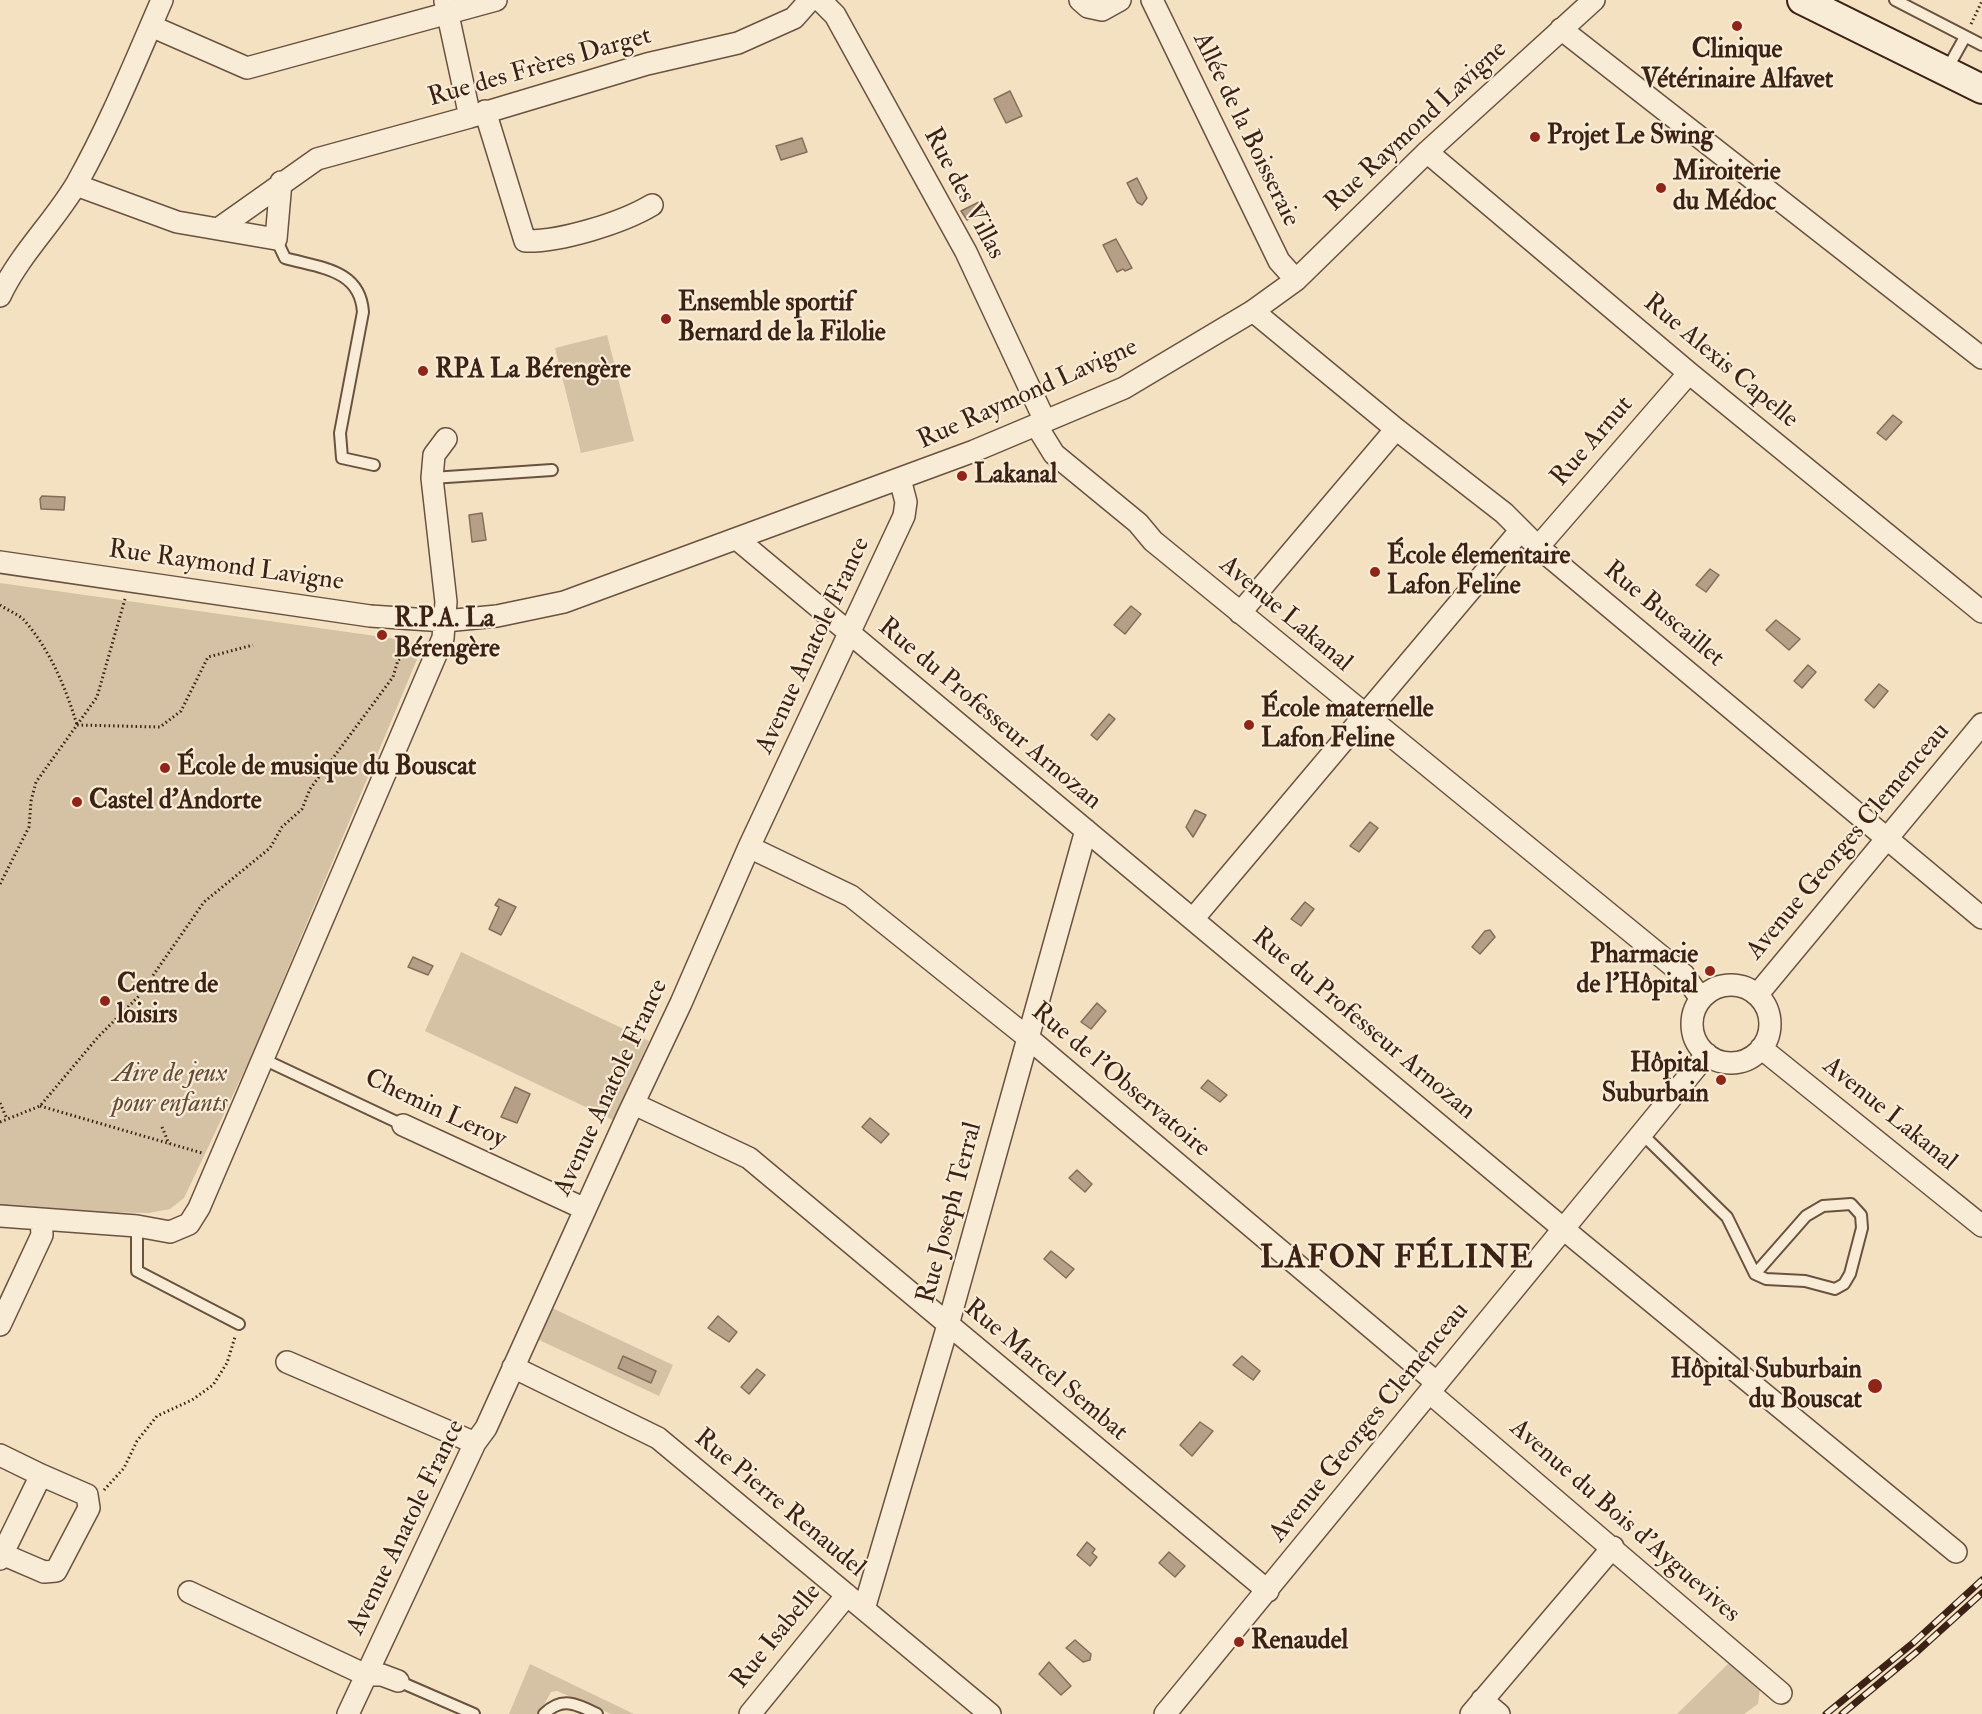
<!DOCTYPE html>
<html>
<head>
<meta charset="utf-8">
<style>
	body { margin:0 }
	canvas { display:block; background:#f4e1c2 }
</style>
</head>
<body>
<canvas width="1982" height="1714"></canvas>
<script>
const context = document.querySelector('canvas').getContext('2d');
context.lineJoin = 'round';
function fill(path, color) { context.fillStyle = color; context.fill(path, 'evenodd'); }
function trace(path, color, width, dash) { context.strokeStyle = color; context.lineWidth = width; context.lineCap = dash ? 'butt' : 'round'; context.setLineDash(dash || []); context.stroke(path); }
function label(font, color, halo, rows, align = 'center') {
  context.font = font + ' "IM FELL Double Pica",serif'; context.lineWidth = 4.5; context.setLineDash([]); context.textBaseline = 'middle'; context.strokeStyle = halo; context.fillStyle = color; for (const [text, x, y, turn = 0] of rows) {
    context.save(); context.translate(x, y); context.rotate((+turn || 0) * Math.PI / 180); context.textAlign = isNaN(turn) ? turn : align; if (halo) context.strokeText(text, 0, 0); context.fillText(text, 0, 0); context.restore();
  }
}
fill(new Path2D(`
	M 607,335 L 634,441 L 581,453 L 555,348 Z
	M 0,583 L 411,641 L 418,657 L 250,1059 L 184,1198 L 170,1209 L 149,1213 L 40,1211 L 0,1207 Z
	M 461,952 L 649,1041 L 613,1120 L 425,1031 Z
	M 552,1308 L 673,1365 L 659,1396 L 537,1339 Z
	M 1729,1663 L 1760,1689 L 1758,1704 L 1744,1714 L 1677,1714 Z
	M 530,1664 L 634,1714 L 611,1714 L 557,1691 L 551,1692 L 539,1714 L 509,1714 Z`), '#d5c1a4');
const water = new Path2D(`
	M 1010,91 L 1022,116 L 1006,123 L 994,99 Z
	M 802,138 L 807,152 L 781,160 L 776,146 Z
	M 1137,178 L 1147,198 L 1142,205 L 1137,202 L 1127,183 Z
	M 981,201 L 987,210 L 967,220 L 961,211 Z
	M 1116,239 L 1132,268 L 1125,271 L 1123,269 L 1117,272 L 1103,245 Z
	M 1893,415 L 1902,422 L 1886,440 L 1877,433 Z
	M 42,496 L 65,497 L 64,510 L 41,509 L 40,499 Z
	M 482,513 L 486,540 L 472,542 L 469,515 Z
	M 1710,569 L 1719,575 L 1706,592 L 1696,585 Z
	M 1131,606 L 1141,614 L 1125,634 L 1114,625 Z
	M 1776,620 L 1800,639 L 1789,650 L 1766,630 Z
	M 1808,665 L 1816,672 L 1802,688 L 1794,681 Z
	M 1879,684 L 1888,691 L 1874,708 L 1865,700 Z
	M 1109,714 L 1115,719 L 1097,740 L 1091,735 Z
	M 1195,810 L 1206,815 L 1193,837 L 1186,827 Z
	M 1370,822 L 1378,828 L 1359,852 L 1350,846 Z
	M 499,899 L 516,907 L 501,935 L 489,929 L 499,907 L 495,905 Z
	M 1305,902 L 1314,909 L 1301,926 L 1291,919 Z
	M 1490,930 L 1495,937 L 1480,954 L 1472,947 L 1485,931 Z
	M 413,957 L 433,966 L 428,975 L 408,967 Z
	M 1097,1003 L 1106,1011 L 1091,1029 L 1081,1022 Z
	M 1208,1080 L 1227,1095 L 1220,1102 L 1201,1088 Z
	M 515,1087 L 530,1094 L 517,1123 L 501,1117 Z
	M 870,1118 L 889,1134 L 881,1143 L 862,1127 Z
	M 1077,1170 L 1092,1184 L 1085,1192 L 1069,1178 Z
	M 1051,1251 L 1074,1269 L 1066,1278 L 1044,1259 Z
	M 718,1316 L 737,1332 L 729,1342 L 708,1328 Z
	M 623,1356 L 656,1371 L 651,1383 L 618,1368 Z
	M 1242,1356 L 1260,1371 L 1253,1380 L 1233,1365 Z
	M 757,1369 L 765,1375 L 749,1394 L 741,1387 Z
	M 1200,1422 L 1213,1431 L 1192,1456 L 1180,1445 Z
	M 1087,1542 L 1095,1549 L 1092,1553 L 1097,1557 L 1090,1566 L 1077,1555 Z
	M 1169,1552 L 1185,1566 L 1175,1577 L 1159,1563 Z
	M 1075,1640 L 1091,1654 L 1090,1660 L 1083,1662 L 1066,1648 Z
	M 1049,1662 L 1071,1686 L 1061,1695 L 1039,1674 Z`);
fill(water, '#b5a087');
trace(water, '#856e59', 1.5);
const lane = new Path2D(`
	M 1895,0 L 1982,45
	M 1946,71 L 1965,37
	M 276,239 L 285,258 C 320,268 360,269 363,312 L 340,433 L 342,458 L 374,465
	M 432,478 L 552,470
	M 263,1059 L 403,1125
	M 1641,1133 L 1727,1217 L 1755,1274 L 1766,1279 L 1805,1281 L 1835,1289 L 1844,1284 L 1850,1274 L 1862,1228 L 1861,1215 L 1851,1204 L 1823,1206 L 1806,1216 L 1755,1274
	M 137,1226 L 137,1271 L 239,1324
	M 398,1681 L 474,1714
	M 544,1714 C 562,1696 577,1704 597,1714`);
const street = new Path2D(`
	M 820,0 L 835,15 L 966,252 L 1045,421
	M 1080,0 L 1088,7 L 1102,10 L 1120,0
	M 1152,0 L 1279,261 L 1296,280
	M 445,1 L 470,117
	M 151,26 L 247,68 L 496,0
	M 1561,29 L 1982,358
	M 485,111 L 525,241 C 560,242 622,223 652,205
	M 1427,152 L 1689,373 L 1982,612
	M 76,185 L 177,222 L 276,239 L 281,182
	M 218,229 L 317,159 L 470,117 L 647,64 L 738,43 L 794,18 L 810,0
	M 0,296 C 19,255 54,222 77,183 C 110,124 135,62 162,0
	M 1253,311 L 1396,429 L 1504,513 L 1538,547 L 1982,918
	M 1036,425 L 1054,454 L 1138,523 L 1153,541 L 1684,975 L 1701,999
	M 737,539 L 1578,1241 L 1956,1552
	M 1538,547 L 1689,373
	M 0,562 L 370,616 L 445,621 L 497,616 L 564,602 L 974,451 L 1124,388 L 1253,311 L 1296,280 L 1427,152 L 1594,0
	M 1240,613 L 1396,429
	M 749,847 L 851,896 L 1027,1037 L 1437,1383
	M 1193,919 L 1520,531
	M1692 1024a39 39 0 1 1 78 0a39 39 0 1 1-78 0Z
	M 1757,995 L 1982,724
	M 1761,1048 L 1982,1226
	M 634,1104 L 749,1158 L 1268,1591
	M 403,1125 L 585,1209
	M 0,1216 L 137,1226 L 170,1232 L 189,1224 L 199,1208 L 443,638 L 446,602 L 432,478 L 434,455 L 446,439
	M 0,1325 L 42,1235 L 41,1219
	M 287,1362 L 475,1443
	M 513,1367 L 658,1438 L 990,1714
	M 1430,1393 L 1781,1693
	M 0,1455 L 41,1475 L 0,1559
	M 2,1554 L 44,1572 L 56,1571 L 89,1508 L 87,1495 L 41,1475
	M 189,1592 L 366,1675 L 382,1675 L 398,1681
	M 864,1609 L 948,1325 L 1086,830
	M 1482,1700 L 1499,1714
	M 348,1714 L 475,1443 L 486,1428 L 627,1117 L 681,1003 L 749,847 L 904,516 L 906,502 L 900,479
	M 750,1714 L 847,1595
	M 1165,1714 L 1707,1054
	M 1471,1714 L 1613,1547`);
const secondary = new Path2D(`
	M 1802,0 L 1982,89`);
trace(lane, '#6a5240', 14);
trace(street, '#6a5240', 24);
trace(secondary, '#3c2214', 32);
trace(new Path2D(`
	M 1971,24 L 1982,1
	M 0,605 C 7,610 18,614 24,620 C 50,650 66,688 77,725
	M 77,725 L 97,697 L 125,599
	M 0,884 L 29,827 L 31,801 L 36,782 L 77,725 L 160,727 L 181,711 L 208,657 L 253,645
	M 0,1103 L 7,1119
	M 40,1106 L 202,1153
	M 0,1122 L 40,1106 L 98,1037 L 138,997 L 204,902 L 270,848 L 282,827 L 302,809 L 310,789 L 393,677 L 398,660 L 417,650
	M 162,1127 L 169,1144
	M 104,1490 L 124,1468 L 137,1441 L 157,1416 L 192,1400 L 213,1385 L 227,1363 L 235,1337`), '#3c2214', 3, [1.5, 3]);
trace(lane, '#f8ecd7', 10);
trace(street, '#f8ecd7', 21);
trace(secondary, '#f8ecd7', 28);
const rail = new Path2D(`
	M 1826,1714 L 1913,1643 L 1982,1580
	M 1842,1714 L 1919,1650 L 1982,1593`);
trace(rail, '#3c2214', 7);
trace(rail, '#f8ecd7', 4.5, [14]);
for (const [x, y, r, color] of [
	[1737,26,6,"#8f2418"],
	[1535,137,6,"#8f2418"],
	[1661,188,6,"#8f2418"],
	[666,319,6,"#8f2418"],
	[423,371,6,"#8f2418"],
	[962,476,6,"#8f2418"],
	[1375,572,6,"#8f2418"],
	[382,635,6,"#8f2418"],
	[1249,725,6,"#8f2418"],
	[165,768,6,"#8f2418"],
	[77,802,6,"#8f2418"],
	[1710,971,6,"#8f2418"],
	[105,1001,6,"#8f2418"],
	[1721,1080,6,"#8f2418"],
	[1875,1386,8,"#8f2418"],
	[1239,1642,6,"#8f2418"]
]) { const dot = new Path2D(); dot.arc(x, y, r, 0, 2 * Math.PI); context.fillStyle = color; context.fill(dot); trace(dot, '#f8ecd7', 2); }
label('bold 26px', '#3c2214', '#f8ecd7', [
	["Clinique",1737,51,"center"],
	["Vétérinaire Alfavet",1737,81,"center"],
	["Projet Le Swing",1547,137],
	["Miroiterie",1673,173],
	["du Médoc",1673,203],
	["Ensemble sportif",678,304],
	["Bernard de la Filolie",678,334],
	["RPA La Bérengère",435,371],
	["Lakanal",974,476],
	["École élementaire",1387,557],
	["Lafon Feline",1387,587],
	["R.P.A. La",394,620],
	["Bérengère",394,650],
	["École maternelle",1261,710],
	["Lafon Feline",1261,740],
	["École de musique du Bouscat",177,768],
	["Castel d'Andorte",89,802],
	["Pharmacie",1698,956,"right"],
	["de l'Hôpital",1698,986,"right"],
	["Centre de",117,986],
	["loisirs",117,1016],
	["Hôpital",1709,1065,"right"],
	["Suburbain",1709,1095,"right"],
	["Hôpital Suburbain",1862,1371,"right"],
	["du Bouscat",1862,1401,"right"],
	["Renaudel",1251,1642]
], 'left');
label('26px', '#3c2214', '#f8ecd7', [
	["Rue des Frères Darget",540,68,-16],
	["Rue Raymond Lavigne",1417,127,-43],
	["Allée de la Boisseraie",1245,130,64],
	["Rue des Villas",963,194,62],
	["Rue Alexis Capelle",1720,362,40],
	["Rue Raymond Lavigne",1028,395,-24],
	["Rue Arnut",1593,442,-49],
	["Rue Raymond Lavigne",226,567,8],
	["Avenue Lakanal",1285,615,40],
	["Rue Buscaillet",1663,615,40],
	["Avenue Anatole France",814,646,-65],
	["Rue du Professeur Arnozan",989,715,40],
	["Avenue Georges Clemenceau",1849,842,-50],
	["Rue du Professeur Arnozan",1363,1025,40],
	["Rue de l'Observatoire",1120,1081,40],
	["Avenue Anatole France",612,1088,-65],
	["Chemin Leroy",435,1110,25],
	["Avenue Lakanal",1889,1115,39],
	["Rue Joseph Terral",951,1213,-75],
	["Rue Marcel Sembat",1045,1371,40],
	["Avenue Georges Clemenceau",1370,1423,-51],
	["Rue Pierre Renaudel",779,1504,40],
	["Avenue du Bois d'Ayguevives",1624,1522,41],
	["Avenue Anatole France",407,1528,-64],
	["Rue Isabelle",777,1637,-51]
]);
label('italic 26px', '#624a38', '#f8ecd7', [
	["Aire de jeux",170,1075],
	["pour enfants",170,1105]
]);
context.letterSpacing = '1.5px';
label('bold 32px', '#3c2214', '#f8ecd7', [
	["LAFON FÉLINE",1397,1260]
]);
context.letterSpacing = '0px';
</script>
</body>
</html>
